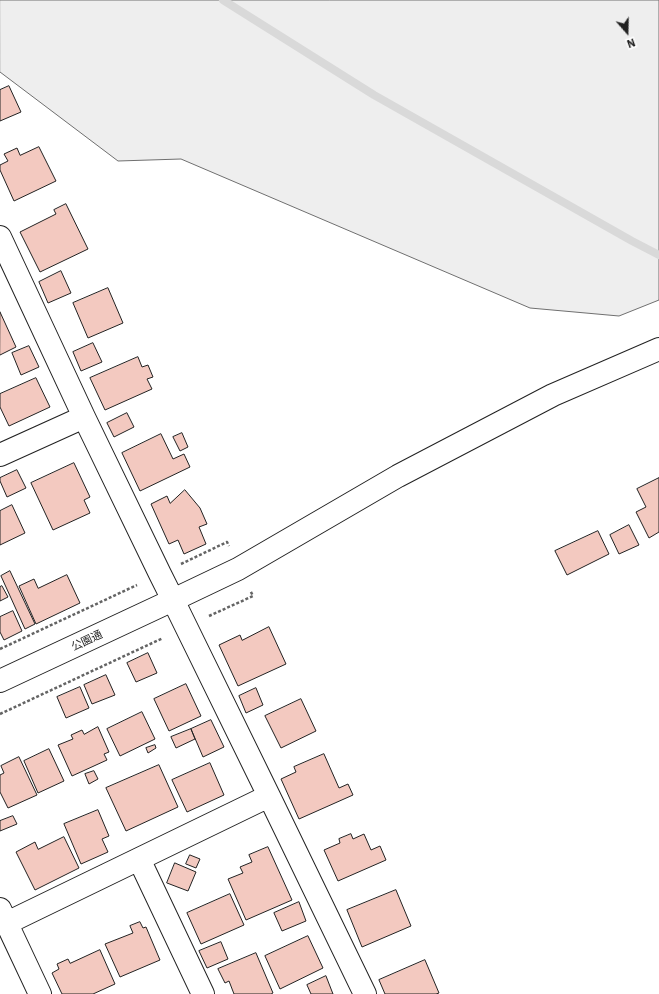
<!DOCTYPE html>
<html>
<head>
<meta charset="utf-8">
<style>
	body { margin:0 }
	#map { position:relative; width:659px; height:994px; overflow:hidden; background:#fff; font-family:"IBM Plex Sans",sans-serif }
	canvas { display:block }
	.north { position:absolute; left:607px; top:12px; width:40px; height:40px; -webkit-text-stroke:3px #fff; paint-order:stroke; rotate:160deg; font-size:11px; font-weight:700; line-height:16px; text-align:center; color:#222 }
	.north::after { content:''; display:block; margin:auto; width:14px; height:18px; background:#222; clip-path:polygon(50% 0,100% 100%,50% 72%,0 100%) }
</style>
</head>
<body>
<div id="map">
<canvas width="659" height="994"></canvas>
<div class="north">N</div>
</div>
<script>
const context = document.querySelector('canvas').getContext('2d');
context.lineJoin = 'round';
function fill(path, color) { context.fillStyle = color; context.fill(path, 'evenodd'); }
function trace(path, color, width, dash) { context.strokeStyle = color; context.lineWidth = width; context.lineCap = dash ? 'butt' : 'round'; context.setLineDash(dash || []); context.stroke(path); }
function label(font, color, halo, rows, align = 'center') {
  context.font = font + ' "IBM Plex Sans","Noto Sans JP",sans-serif'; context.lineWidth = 3; context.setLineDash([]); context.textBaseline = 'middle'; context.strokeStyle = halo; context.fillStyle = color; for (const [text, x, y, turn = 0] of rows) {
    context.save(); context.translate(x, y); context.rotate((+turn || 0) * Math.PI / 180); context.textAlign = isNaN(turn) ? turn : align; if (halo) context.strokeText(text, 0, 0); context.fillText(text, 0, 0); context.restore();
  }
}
const green = new Path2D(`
	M 0,0 L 659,0 L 659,300 L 619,316 L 530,308 L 181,159 L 118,161 L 0,72 Z`);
fill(green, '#eee');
trace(green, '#6f6f6f', 1);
trace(new Path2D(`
	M 223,0 L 374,95 L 632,241 L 659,255`), '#d9d9d9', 8);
const building = new Path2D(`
	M 9,86 L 21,112 L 0,121 L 0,90 Z
	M 39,147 L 56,181 L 14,201 L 0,170 L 0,165 L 8,161 L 4,154 L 17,148 L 20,155 Z
	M 66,204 L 88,249 L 40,272 L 20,232 L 56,214 L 54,210 Z
	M 61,271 L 71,293 L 48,303 L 39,282 Z
	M 108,288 L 123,323 L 88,338 L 73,303 Z
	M 0,312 L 16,347 L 0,355 Z
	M 93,343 L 102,362 L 81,371 L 73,352 Z
	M 29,346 L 39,367 L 21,375 L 12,353 Z
	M 138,357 L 142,367 L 148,365 L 153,377 L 147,379 L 152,389 L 105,410 L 90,378 Z
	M 36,378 L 50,407 L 9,426 L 0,407 L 0,394 Z
	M 127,413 L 134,427 L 114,437 L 107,423 Z
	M 182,433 L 188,447 L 180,451 L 173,437 Z
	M 161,434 L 173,459 L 184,454 L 190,467 L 140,491 L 122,453 Z
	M 74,463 L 90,497 L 84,500 L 90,513 L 53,530 L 31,483 Z
	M 17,470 L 26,488 L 7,497 L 0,481 L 0,478 Z
	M 659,478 L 659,532 L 649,538 L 636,512 L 646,507 L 637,489 Z
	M 185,490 L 200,508 L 207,524 L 199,527 L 206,544 L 184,554 L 178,540 L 169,544 L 151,504 L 167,496 L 170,503 Z
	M 12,505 L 25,533 L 0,545 L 0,511 Z
	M 629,525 L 639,545 L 619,554 L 610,535 Z
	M 598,531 L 609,554 L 567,575 L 555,551 Z
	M 10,571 L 35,624 L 25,629 L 1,576 Z
	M 67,575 L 80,603 L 36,624 L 19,586 L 34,579 L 38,588 Z
	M 2,586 L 8,597 L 0,601 L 0,587 Z
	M 13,611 L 22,631 L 4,640 L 0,632 L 0,617 Z
	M 269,627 L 286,664 L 238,686 L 219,645 L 240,635 L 242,640 Z
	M 148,653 L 157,673 L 136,682 L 127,663 Z
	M 106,675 L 115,695 L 92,704 L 84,685 Z
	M 186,684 L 201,716 L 169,731 L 154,699 Z
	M 80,687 L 89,708 L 66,718 L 57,697 Z
	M 256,688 L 263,705 L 246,713 L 239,696 Z
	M 301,699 L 316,731 L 281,748 L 265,716 Z
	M 142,712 L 155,739 L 120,756 L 107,729 Z
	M 211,720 L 224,747 L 203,757 L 191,729 Z
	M 98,727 L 109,752 L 104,754 L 107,760 L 72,776 L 58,745 L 73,739 L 71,735 L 82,730 L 84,734 Z
	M 191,729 L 195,739 L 176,748 L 171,737 Z
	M 155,745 L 156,748 L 148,753 L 146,748 Z
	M 49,749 L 64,781 L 38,793 L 24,761 Z
	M 324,754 L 339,788 L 348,784 L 353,795 L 299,819 L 281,779 L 296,772 L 294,767 Z
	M 19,757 L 37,795 L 8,808 L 0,792 L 0,775 L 4,773 L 1,766 Z
	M 210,763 L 224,795 L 187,812 L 172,780 Z
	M 159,765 L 178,807 L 126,831 L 106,788 Z
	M 94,771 L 98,779 L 89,784 L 85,774 Z
	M 98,810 L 109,836 L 102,839 L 108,852 L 81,864 L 64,824 Z
	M 13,816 L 17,824 L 0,831 L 0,821 Z
	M 351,834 L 353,839 L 364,834 L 371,850 L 380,846 L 386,860 L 338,881 L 324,850 L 340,843 L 339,839 Z
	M 64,837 L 79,868 L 35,890 L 16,852 L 35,842 L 38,849 Z
	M 268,847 L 292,900 L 246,920 L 228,879 L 243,873 L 240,867 L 252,862 L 249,855 Z
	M 190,855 L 200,859 L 196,868 L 186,864 Z
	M 175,863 L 196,872 L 188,891 L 167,883 Z
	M 396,890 L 411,926 L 362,947 L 347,910 Z
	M 230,894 L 244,925 L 201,944 L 187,913 Z
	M 299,902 L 306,921 L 282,931 L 274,913 Z
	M 140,922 L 143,928 L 146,927 L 160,960 L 120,977 L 105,944 L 133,933 L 130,926 Z
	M 308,936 L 323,968 L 280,989 L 265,956 Z
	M 221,942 L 228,959 L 207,968 L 199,951 Z
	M 100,950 L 115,984 L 93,994 L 62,994 L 52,973 L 59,969 L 57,964 L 68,959 L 70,963 Z
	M 256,953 L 273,993 L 271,994 L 234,994 L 229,981 L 225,983 L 218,969 Z
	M 425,960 L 439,993 L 436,994 L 385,994 L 379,980 Z
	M 326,976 L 333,994 L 311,994 L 307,985 Z`);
fill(building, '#f3c9c0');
trace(building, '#222', 1);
const street = new Path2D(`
	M 0,237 L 84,417 L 160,574 L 173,600 L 269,796 L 365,994
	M 0,455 L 84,417
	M 173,600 L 238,569 L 398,476 L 553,395 L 659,349
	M 139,859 L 203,994
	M 0,909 L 40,994
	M 7,923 L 269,796`);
const secondary = new Path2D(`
	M 0,681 L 173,600`);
trace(street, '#222', 24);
trace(secondary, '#222', 24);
trace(new Path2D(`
	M 181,564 L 227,542 L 229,546
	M 209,616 L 253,596 L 250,590
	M 0,649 L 137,585
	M 0,714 L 163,638`), '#646464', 2.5, [3, 2]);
trace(street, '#fff', 22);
trace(secondary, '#fff', 22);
label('11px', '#222', '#fff', [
	["公園通",87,641,-25]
]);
</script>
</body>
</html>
